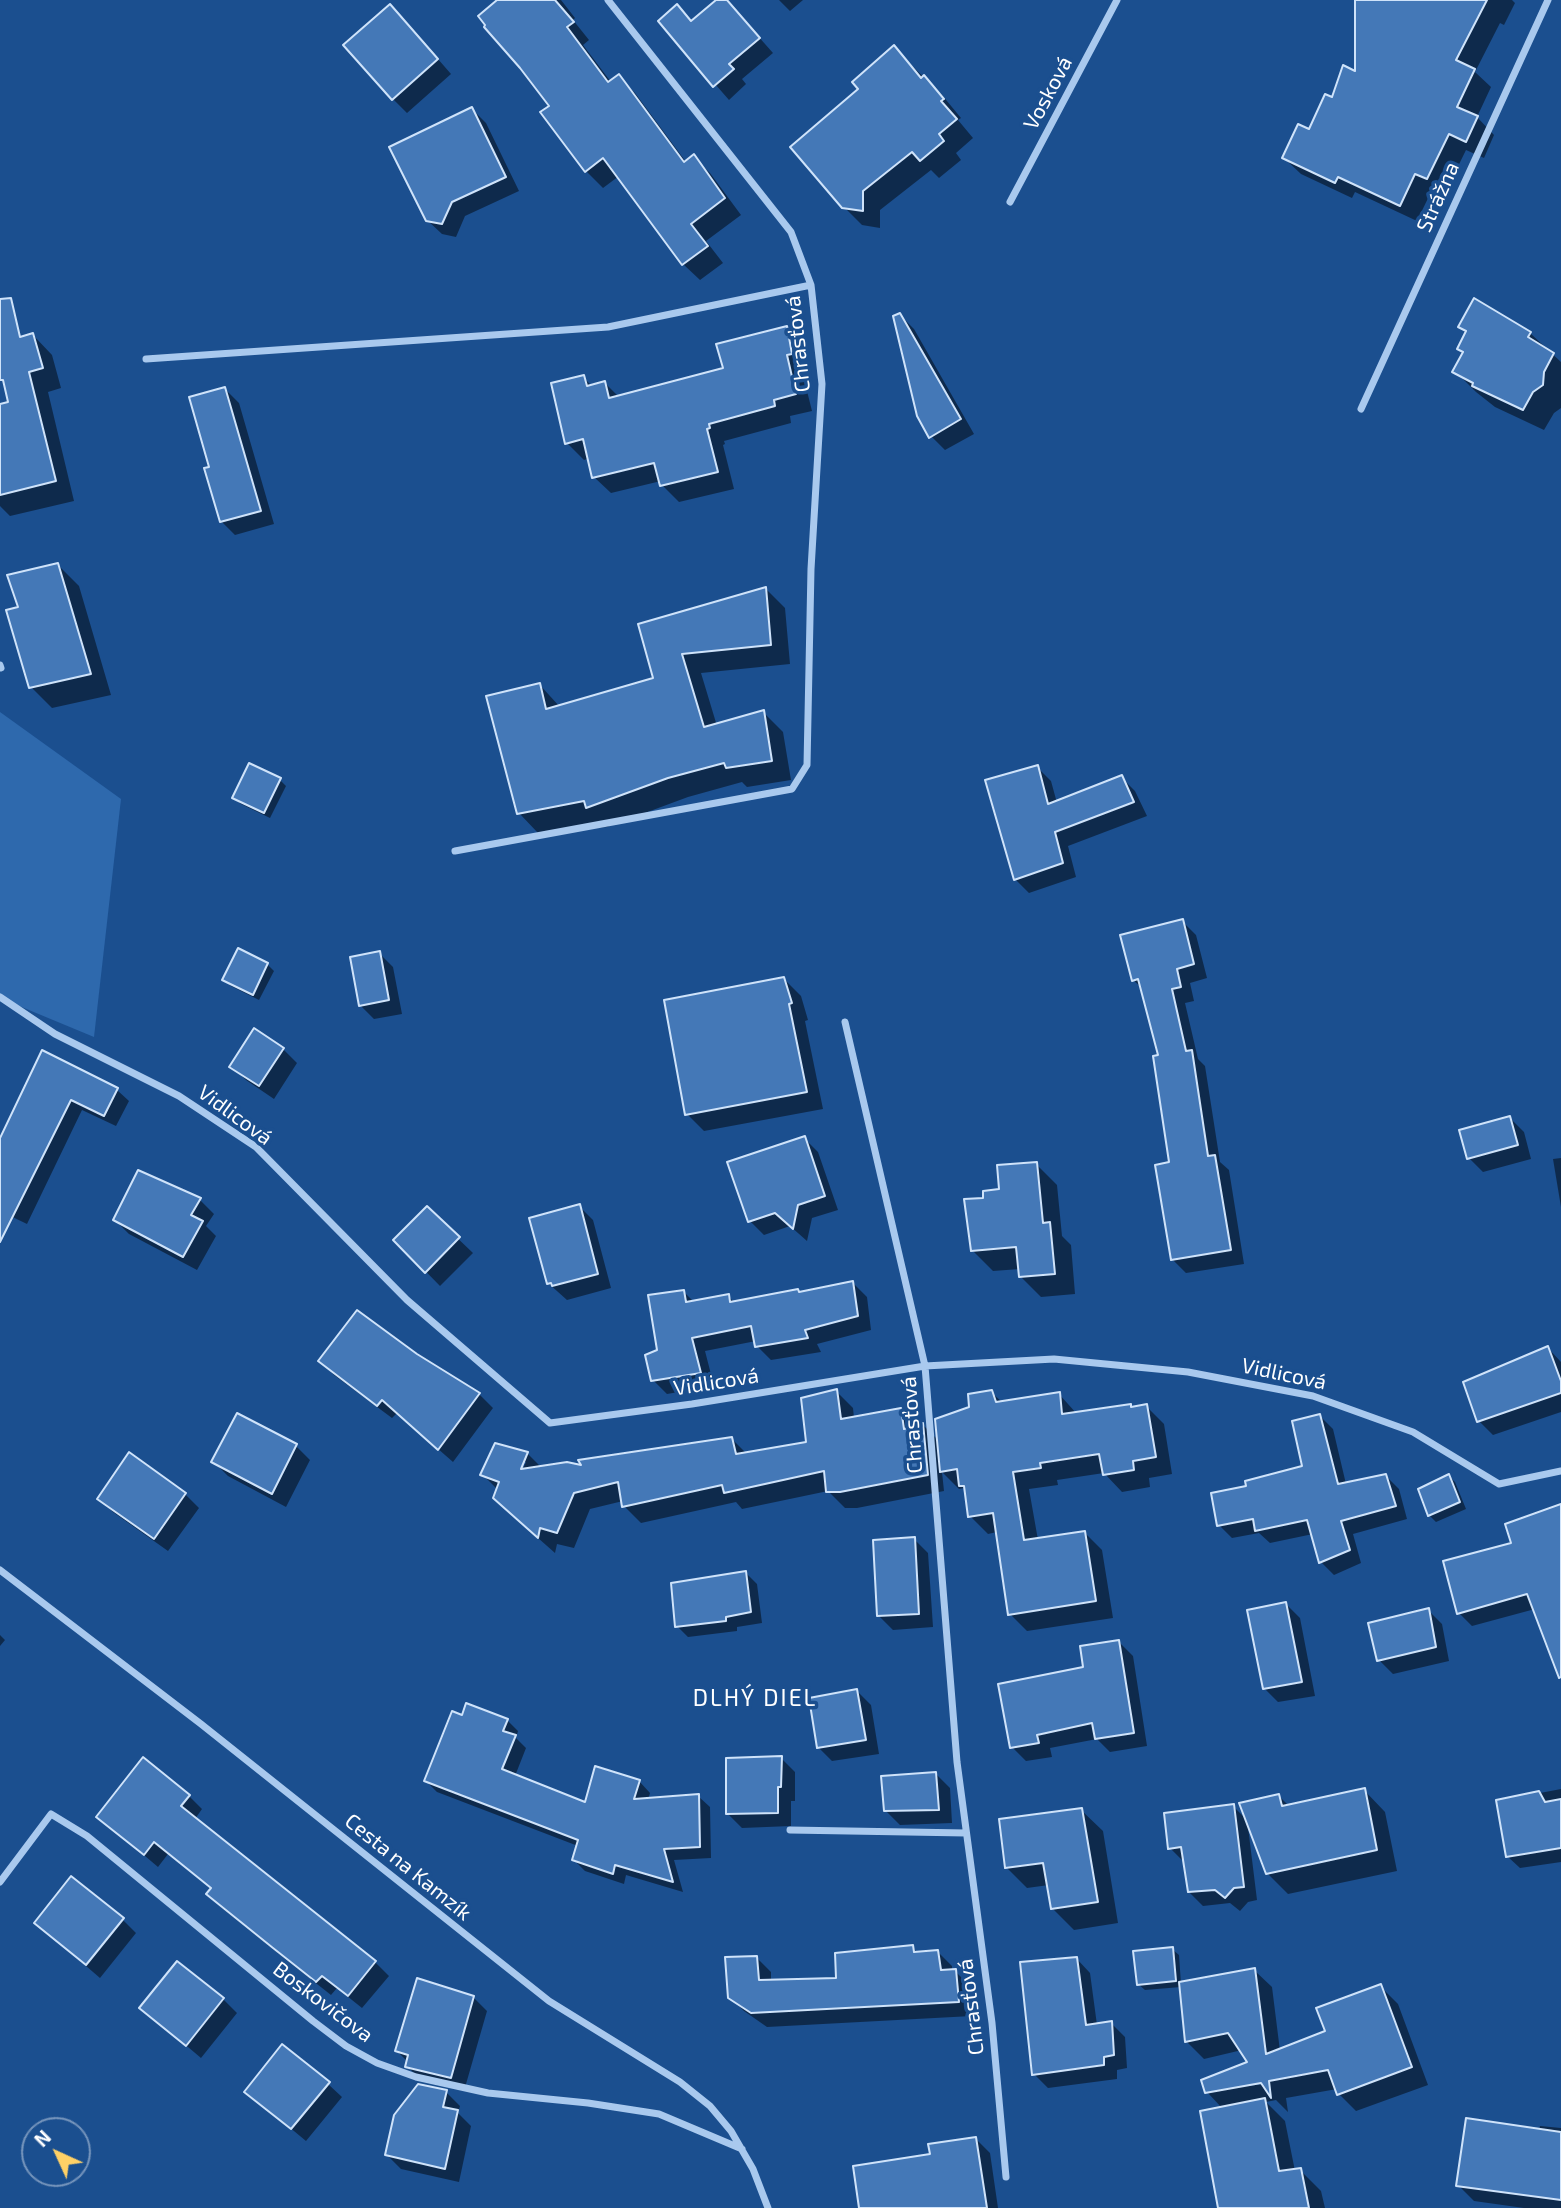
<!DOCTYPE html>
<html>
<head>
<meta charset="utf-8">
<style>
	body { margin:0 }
	#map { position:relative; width:1561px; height:2208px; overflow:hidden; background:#1b4f8f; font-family:"Exo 2",sans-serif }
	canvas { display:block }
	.north { position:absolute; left:21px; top:2117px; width:70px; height:70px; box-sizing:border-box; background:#1b4f8f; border:2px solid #7695bc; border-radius:50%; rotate:315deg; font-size:19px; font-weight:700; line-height:28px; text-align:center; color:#fff }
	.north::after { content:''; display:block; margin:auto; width:24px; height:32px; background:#ffd166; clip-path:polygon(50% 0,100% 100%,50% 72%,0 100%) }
</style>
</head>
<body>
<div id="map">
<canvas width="1561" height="2208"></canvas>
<div class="north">N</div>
</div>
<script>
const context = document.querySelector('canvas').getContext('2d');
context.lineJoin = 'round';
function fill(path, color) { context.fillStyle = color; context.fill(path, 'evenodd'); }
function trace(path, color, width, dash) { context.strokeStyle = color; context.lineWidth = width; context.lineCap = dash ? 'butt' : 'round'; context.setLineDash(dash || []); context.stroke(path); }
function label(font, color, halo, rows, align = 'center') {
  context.font = font + ' "Exo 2",sans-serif'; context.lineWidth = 7; context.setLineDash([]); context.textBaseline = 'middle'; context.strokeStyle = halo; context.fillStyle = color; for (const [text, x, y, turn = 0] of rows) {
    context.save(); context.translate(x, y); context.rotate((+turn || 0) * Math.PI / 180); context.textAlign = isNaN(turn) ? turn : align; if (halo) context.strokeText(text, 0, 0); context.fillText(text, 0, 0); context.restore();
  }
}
fill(new Path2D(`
	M 0,712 L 121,799 L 94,1037 L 0,998 Z`), '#2e69ad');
fill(new Path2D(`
	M 518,0 L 561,0 L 575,18 L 573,20 L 589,40 L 583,45 L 611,82 L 618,77 L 635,93 L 686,162 L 693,157 L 710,173 L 741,215 L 706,241 L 723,263 L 700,280 L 683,264 L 619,176 L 603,188 L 586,171 L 551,106 Z
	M 719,0 L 726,0 L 773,53 L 742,79 L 746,84 L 729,100 L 660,21 L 692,22 Z
	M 779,0 L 803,0 L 790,11 Z
	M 1357,0 L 1512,0 L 1515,3 L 1504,25 L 1500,23 L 1475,72 L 1491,87 L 1477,117 L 1494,135 L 1484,158 L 1466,150 L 1444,195 L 1432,190 L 1417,221 L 1355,192 L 1352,198 L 1301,174 L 1284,158 L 1310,132 L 1333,99 L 1356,73 Z
	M 404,20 L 451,74 L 407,113 L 393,99 Z
	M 894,48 L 942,95 L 961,118 L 958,120 L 973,138 L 956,153 L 961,160 L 939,178 L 931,170 L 880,210 L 880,228 L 862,225 L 844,207 L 860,89 Z
	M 472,109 L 486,123 L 519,191 L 465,216 L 456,237 L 442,234 L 427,220 Z
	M 900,315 L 914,329 L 974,434 L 945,450 L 931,436 Z
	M 1460,327 L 1530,333 L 1561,362 L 1561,408 L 1554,413 L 1544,430 L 1495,407 L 1476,392 L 1455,371 L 1465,354 L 1467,334 Z
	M 787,328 L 803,345 L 808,370 L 802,371 L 812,411 L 790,416 L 791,423 L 724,441 L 725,444 L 723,445 L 734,489 L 679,502 L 662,485 L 661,481 L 611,493 L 594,477 L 590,458 L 584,460 L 567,443 L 583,377 L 592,386 L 605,383 L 619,397 L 725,370 Z
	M 33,335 L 52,355 L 61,388 L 48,392 L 74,501 L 10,516 L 0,506 L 0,405 L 11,403 L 0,362 L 0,344 Z
	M 225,389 L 239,403 L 274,524 L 235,535 L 221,521 L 211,468 Z
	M 58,565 L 79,586 L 111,695 L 52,708 L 31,687 L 20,608 Z
	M 766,589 L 785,608 L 790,664 L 701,673 L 717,726 L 763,712 L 783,732 L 791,780 L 747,787 L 742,782 L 688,797 L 607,827 L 538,833 L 519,813 L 539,684 L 560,707 L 656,679 L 640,625 Z
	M 1037,767 L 1051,781 L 1057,803 L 1121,777 L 1135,791 L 1147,816 L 1068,846 L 1076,877 L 1029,893 L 1015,879 Z
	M 280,780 L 286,786 L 270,818 L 241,804 L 234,798 Z
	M 1182,921 L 1196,935 L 1207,978 L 1190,983 L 1194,1001 L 1185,1003 L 1198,1059 L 1205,1066 L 1220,1162 L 1229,1170 L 1244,1264 L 1186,1273 L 1172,1259 L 1171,1164 L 1160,1056 L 1143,989 L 1133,980 Z
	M 379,953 L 393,967 L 402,1014 L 374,1019 L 360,1005 Z
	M 267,964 L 274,971 L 259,1000 L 231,986 L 224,980 Z
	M 784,979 L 801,996 L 808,1020 L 805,1021 L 823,1109 L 704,1131 L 687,1114 Z
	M 283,1049 L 297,1063 L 274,1099 L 246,1080 L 232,1066 Z
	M 43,1053 L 117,1090 L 129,1101 L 116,1126 L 82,1110 L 27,1224 L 0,1211 L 0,1147 Z
	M 1510,1118 L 1524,1132 L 1531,1159 L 1483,1172 L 1469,1158 Z
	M 804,1138 L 818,1152 L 838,1210 L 812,1218 L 807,1241 L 790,1226 L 764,1235 L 750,1221 Z
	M 1561,1158 L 1561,1207 L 1553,1159 Z
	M 1036,1164 L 1057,1185 L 1062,1236 L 1071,1245 L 1075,1294 L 1041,1297 L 1020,1276 L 1020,1269 L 993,1271 L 972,1250 L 1001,1191 Z
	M 200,1200 L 214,1214 L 206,1226 L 216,1236 L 197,1270 L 129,1234 L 115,1220 Z
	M 579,1206 L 593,1220 L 611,1288 L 567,1300 L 548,1283 Z
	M 427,1209 L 473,1253 L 440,1286 L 395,1240 Z
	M 853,1283 L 867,1297 L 871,1330 L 817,1344 L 821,1352 L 771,1360 L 757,1346 L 756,1341 L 705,1351 L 714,1386 L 667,1394 L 653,1380 L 659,1351 L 684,1292 L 694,1302 L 728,1296 L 735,1303 L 801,1294 Z
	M 1548,1348 L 1561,1362 L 1561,1412 L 1493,1435 L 1479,1421 Z
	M 416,1356 L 479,1394 L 493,1408 L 453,1462 L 397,1413 L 392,1418 L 334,1375 L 321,1361 Z
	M 836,1391 L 853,1408 L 854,1418 L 900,1410 L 917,1427 L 923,1425 L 939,1441 L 970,1408 L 991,1392 L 1002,1402 L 1059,1394 L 1077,1414 L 1130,1405 L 1133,1408 L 1146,1406 L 1164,1424 L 1172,1474 L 1149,1478 L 1150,1487 L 1122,1492 L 1104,1473 L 1057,1480 L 1058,1485 L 1029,1489 L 1038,1540 L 1085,1533 L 1102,1550 L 1113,1618 L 1027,1631 L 1010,1614 L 997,1532 L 988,1534 L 970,1516 L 967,1491 L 964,1488 L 959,1489 L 942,1472 L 944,1491 L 857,1508 L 845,1508 L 828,1491 L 742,1509 L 736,1502 L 641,1523 L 624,1506 L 623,1501 L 590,1509 L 574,1548 L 557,1544 L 555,1553 L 512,1515 L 498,1490 L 482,1474 L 527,1453 L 541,1467 L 583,1468 L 732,1439 L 747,1454 L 808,1444 ZM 522,1462 L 526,1462 L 519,1477 Z
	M 1320,1416 L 1333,1429 L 1346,1484 L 1386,1476 L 1399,1489 L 1407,1519 L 1353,1534 L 1361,1563 L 1334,1575 L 1321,1562 L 1313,1534 L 1270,1543 L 1259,1533 L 1232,1538 L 1219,1525 L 1248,1487 L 1304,1467 Z
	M 296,1446 L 310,1460 L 286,1507 L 228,1476 L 214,1462 Z
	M 1449,1476 L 1455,1482 L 1466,1509 L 1436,1522 L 1429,1515 Z
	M 185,1494 L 199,1508 L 168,1551 L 113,1512 L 99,1499 Z
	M 1561,1506 L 1561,1671 L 1535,1609 L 1472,1626 L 1459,1613 L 1513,1545 Z
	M 914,1539 L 928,1553 L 933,1627 L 893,1630 L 879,1616 Z
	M 746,1573 L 757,1584 L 762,1623 L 737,1627 L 737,1631 L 688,1637 L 677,1626 Z
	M 1286,1604 L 1300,1618 L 1315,1696 L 1278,1702 L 1264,1688 Z
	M 1428,1610 L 1442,1624 L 1449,1661 L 1393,1674 L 1379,1660 Z
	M 0,1635 L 5,1640 L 0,1646 Z
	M 1119,1642 L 1133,1656 L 1147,1746 L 1110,1752 L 1097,1739 L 1050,1748 L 1052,1757 L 1026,1761 L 1012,1747 L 1085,1668 Z
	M 857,1691 L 871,1705 L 879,1754 L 832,1761 L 818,1747 Z
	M 463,1717 L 507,1720 L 518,1731 L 516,1738 L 526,1748 L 515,1776 L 586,1804 L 639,1781 L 650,1793 L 648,1800 L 698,1796 L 710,1807 L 711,1858 L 674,1860 L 683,1892 L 626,1875 L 624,1884 L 585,1871 L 574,1860 L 578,1846 L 437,1792 L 426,1781 Z
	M 781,1758 L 795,1772 L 795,1801 L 791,1801 L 791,1826 L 742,1828 L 728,1814 Z
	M 936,1774 L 950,1788 L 952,1823 L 900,1825 L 886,1811 Z
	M 1561,1789 L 1561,1862 L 1520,1868 L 1507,1856 L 1498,1801 Z
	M 1364,1790 L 1385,1812 L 1397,1871 L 1288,1894 L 1267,1873 L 1248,1827 L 1257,1900 L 1248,1902 L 1240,1911 L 1230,1903 L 1203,1906 L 1189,1892 L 1184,1862 L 1170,1848 L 1233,1806 L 1247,1820 L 1279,1796 L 1289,1806 Z
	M 189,1796 L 202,1809 L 195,1819 L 375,1962 L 389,1976 L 362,2008 L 337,1988 L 331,1995 L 289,1962 L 222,1908 L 208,1894 L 212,1889 L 168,1854 L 158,1867 L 99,1817 Z
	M 1081,1810 L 1103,1831 L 1118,1923 L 1074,1930 L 1053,1909 L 1049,1885 L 1027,1888 L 1006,1867 Z
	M 122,1919 L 136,1933 L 100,1978 L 36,1923 Z
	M 912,1947 L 918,1953 L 938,1952 L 952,1966 L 952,1971 L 955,1971 L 969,1985 L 972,2016 L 767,2027 L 744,2011 L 730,1997 L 757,1958 L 771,1972 L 771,1981 L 838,1979 Z
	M 1172,1949 L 1179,1955 L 1181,1984 L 1254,1970 L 1272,1987 L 1280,2051 L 1327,2032 L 1380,1986 L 1398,2004 L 1428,2085 L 1356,2111 L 1339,2094 L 1337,2089 L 1286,2098 L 1288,2112 L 1276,2100 L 1266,2102 L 1285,2121 L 1295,2171 L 1300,2170 L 1321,2191 L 1325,2208 L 1220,2208 L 1222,2108 L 1207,2092 L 1250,2062 L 1242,2050 L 1204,2059 L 1187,2042 L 1181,1987 L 1145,1990 L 1138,1984 ZM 1270,2079 L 1270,2083 L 1248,2086 L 1256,2082 Z
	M 1076,1958 L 1090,1973 L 1097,2025 L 1111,2023 L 1125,2037 L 1127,2068 L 1117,2070 L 1117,2079 L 1048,2088 L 1034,2074 Z
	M 177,1963 L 223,1999 L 237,2013 L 201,2058 L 142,2008 Z
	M 473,1997 L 487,2011 L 464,2091 L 421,2080 L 407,2066 L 408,2062 L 397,2051 Z
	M 328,2084 L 342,2097 L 306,2141 L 247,2092 Z
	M 446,2092 L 460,2106 L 458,2113 L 471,2126 L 459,2182 L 401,2169 L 387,2155 Z
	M 1540,2126 L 1561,2128 L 1561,2208 L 1524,2208 L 1474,2201 L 1458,2185 L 1539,2130 Z
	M 976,2139 L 990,2153 L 998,2208 L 861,2208 L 932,2156 Z`), '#0007');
const building = new Path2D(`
	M 497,0 L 555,0 L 574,22 L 567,27 L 608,82 L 619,74 L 684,162 L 694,154 L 725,198 L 691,224 L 708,246 L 682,265 L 603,158 L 585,172 L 540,112 L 549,106 L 520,68 L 484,27 L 485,25 L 478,16 Z
	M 716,0 L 727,0 L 760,38 L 729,64 L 734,69 L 713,87 L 658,21 L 677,4 L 691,21 Z
	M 1355,0 L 1487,0 L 1456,60 L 1475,69 L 1457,107 L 1478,116 L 1466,142 L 1449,134 L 1427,179 L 1415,174 L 1400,206 L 1338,177 L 1335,183 L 1282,158 L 1298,124 L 1309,129 L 1325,94 L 1332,97 L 1343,65 L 1355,71 Z
	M 390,4 L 438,59 L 392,100 L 343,45 Z
	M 894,45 L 921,78 L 924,75 L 944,99 L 941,101 L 957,119 L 939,134 L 944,141 L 920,161 L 912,152 L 863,191 L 863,211 L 842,208 L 790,147 L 858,89 L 852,82 Z
	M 472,107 L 506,177 L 452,202 L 442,224 L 426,221 L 389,147 Z
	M 11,298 L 20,337 L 33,333 L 43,368 L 29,372 L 56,481 L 0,495 L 0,404 L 8,402 L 3,380 L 0,380 L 0,299 Z
	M 1474,298 L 1531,332 L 1528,337 L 1554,353 L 1544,372 L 1543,385 L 1533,392 L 1523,410 L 1472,386 L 1473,383 L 1452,372 L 1463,352 L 1457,349 L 1466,331 L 1458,327 Z
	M 900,313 L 961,419 L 929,438 L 917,416 L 893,316 Z
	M 787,326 L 792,354 L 787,355 L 796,394 L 774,400 L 775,406 L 709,424 L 710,428 L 707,429 L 718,472 L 660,486 L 654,463 L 592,478 L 583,439 L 565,444 L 551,383 L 584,375 L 587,386 L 605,381 L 609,398 L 723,368 L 716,344 Z
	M 225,387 L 261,511 L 220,522 L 204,468 L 209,467 L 189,397 Z
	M 58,563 L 91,674 L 29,688 L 6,610 L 18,607 L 7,575 Z
	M 766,587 L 771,645 L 682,654 L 704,727 L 764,710 L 772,761 L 726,768 L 724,763 L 668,778 L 586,808 L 584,801 L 517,814 L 486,696 L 540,683 L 546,709 L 653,678 L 638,624 Z
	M 249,763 L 281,778 L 264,813 L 232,798 Z
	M 1038,765 L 1048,804 L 1122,775 L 1134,802 L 1055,832 L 1063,863 L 1014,880 L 985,780 Z
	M 1183,919 L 1194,964 L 1177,969 L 1181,987 L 1172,989 L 1186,1051 L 1192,1050 L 1208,1156 L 1215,1155 L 1231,1250 L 1171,1260 L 1155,1165 L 1169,1162 L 1153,1056 L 1158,1055 L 1138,979 L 1132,981 L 1120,935 Z
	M 238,948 L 268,963 L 253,995 L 222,980 Z
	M 380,951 L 389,1000 L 359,1006 L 350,957 Z
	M 784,977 L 792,1003 L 789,1004 L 807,1092 L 685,1115 L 664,1000 Z
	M 254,1028 L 284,1048 L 259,1086 L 229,1067 Z
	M 42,1050 L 118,1088 L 104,1116 L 71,1100 L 0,1242 L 0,1138 Z
	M 1510,1116 L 1518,1145 L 1467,1159 L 1459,1130 Z
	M 805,1136 L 825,1196 L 798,1205 L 793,1229 L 775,1213 L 748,1222 L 727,1162 Z
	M 1037,1162 L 1043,1223 L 1050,1222 L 1055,1274 L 1019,1277 L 1016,1247 L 971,1251 L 964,1199 L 983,1198 L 983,1191 L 999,1189 L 997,1165 Z
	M 138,1170 L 201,1198 L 191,1215 L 203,1221 L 183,1257 L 113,1220 Z
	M 580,1204 L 598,1274 L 552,1286 L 551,1283 L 547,1284 L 529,1218 Z
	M 427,1206 L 460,1237 L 425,1273 L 393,1240 Z
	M 853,1281 L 858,1316 L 805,1330 L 808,1338 L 755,1347 L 751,1326 L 692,1338 L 701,1373 L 651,1381 L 645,1355 L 657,1350 L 648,1295 L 684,1290 L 686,1302 L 729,1294 L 730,1302 L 798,1289 L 799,1292 Z
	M 357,1310 L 417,1354 L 480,1393 L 438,1450 L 382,1400 L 377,1406 L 318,1361 Z
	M 1548,1346 L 1561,1381 L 1561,1393 L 1477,1422 L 1463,1382 Z
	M 837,1389 L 841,1419 L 901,1408 L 904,1429 L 923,1423 L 928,1475 L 840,1492 L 826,1492 L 824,1471 L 724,1493 L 722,1485 L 622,1507 L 618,1482 L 574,1493 L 557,1533 L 540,1528 L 538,1538 L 493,1498 L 499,1482 L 480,1475 L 495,1443 L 528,1452 L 521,1469 L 567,1462 L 581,1465 L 578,1460 L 732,1437 L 736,1454 L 806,1442 L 801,1398 Z
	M 992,1390 L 996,1402 L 1060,1392 L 1062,1414 L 1131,1404 L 1131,1407 L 1147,1404 L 1156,1457 L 1133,1461 L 1134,1470 L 1103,1475 L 1099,1454 L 1040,1463 L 1041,1468 L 1013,1472 L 1024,1540 L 1085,1531 L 1096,1601 L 1008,1615 L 993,1513 L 968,1517 L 964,1486 L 959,1486 L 957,1469 L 940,1472 L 935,1419 L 969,1407 L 968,1394 Z
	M 237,1413 L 297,1444 L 272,1494 L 211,1462 Z
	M 1320,1414 L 1338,1484 L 1386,1474 L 1396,1506 L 1341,1521 L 1350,1550 L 1319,1563 L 1307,1520 L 1255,1531 L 1253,1519 L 1217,1526 L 1211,1493 L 1246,1486 L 1245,1481 L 1302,1466 L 1292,1421 Z
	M 129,1452 L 186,1493 L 154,1539 L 97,1499 Z
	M 1449,1474 L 1460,1502 L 1428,1516 L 1418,1489 Z
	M 1561,1504 L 1561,1677 L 1559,1678 L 1527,1594 L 1457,1614 L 1443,1561 L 1511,1543 L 1505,1524 Z
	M 915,1537 L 919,1614 L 877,1616 L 873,1540 Z
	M 746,1571 L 751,1612 L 726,1617 L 726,1621 L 675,1627 L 671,1583 Z
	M 1286,1602 L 1302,1682 L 1263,1689 L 1247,1610 Z
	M 1429,1608 L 1436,1647 L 1377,1661 L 1368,1623 Z
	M 1119,1640 L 1134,1733 L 1095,1739 L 1092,1723 L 1037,1735 L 1039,1743 L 1010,1748 L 998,1684 L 1083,1667 L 1080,1646 Z
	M 857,1689 L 866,1740 L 817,1748 L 809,1698 Z
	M 466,1703 L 508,1719 L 503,1731 L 516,1735 L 502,1769 L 585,1802 L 595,1766 L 640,1780 L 634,1799 L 699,1794 L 700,1847 L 664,1849 L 673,1882 L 615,1865 L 613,1874 L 572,1860 L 578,1840 L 424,1781 L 452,1711 L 462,1715 Z
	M 782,1756 L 781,1787 L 778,1787 L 778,1813 L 726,1814 L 726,1758 Z
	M 143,1757 L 190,1795 L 181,1806 L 376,1961 L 348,1996 L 322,1976 L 316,1982 L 273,1948 L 206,1894 L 211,1888 L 154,1842 L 144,1855 L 96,1817 Z
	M 936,1772 L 939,1810 L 884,1811 L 881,1776 Z
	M 1365,1788 L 1377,1850 L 1266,1874 L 1239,1803 L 1279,1794 L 1282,1806 Z
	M 1539,1791 L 1545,1802 L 1561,1799 L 1561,1848 L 1506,1857 L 1496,1800 Z
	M 1234,1804 L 1244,1887 L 1234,1888 L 1225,1898 L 1215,1890 L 1188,1892 L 1181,1847 L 1168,1849 L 1164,1813 Z
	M 1082,1808 L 1098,1902 L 1051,1909 L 1043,1863 L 1005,1868 L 999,1819 Z
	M 71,1876 L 124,1918 L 86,1965 L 34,1923 Z
	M 913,1945 L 914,1952 L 938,1950 L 941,1970 L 956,1969 L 959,2002 L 751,2013 L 728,1998 L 725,1957 L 757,1956 L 759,1980 L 836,1978 L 835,1953 Z
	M 1173,1947 L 1176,1981 L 1137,1985 L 1133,1951 Z
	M 1077,1957 L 1086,2025 L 1112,2021 L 1114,2055 L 1104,2057 L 1104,2065 L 1032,2075 L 1020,1962 Z
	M 177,1961 L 224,1998 L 186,2046 L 139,2008 Z
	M 1255,1968 L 1266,2054 L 1325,2031 L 1316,2008 L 1381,1984 L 1412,2067 L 1337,2095 L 1328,2070 L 1269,2081 L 1271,2098 L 1261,2083 L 1205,2093 L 1201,2080 L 1247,2062 L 1228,2033 L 1185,2042 L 1179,1982 Z
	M 417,1978 L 474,1996 L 451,2078 L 405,2067 L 408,2055 L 395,2051 Z
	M 282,2044 L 330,2082 L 291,2129 L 244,2092 Z
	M 418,2084 L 447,2090 L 443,2107 L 458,2110 L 445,2169 L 385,2155 L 394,2115 Z
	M 1265,2098 L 1279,2171 L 1301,2168 L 1309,2208 L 1218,2208 L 1200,2111 Z
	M 1466,2118 L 1561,2132 L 1561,2200 L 1456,2186 Z
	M 976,2137 L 987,2208 L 859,2208 L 853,2166 L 930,2154 L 928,2144 Z`);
fill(building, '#4478b7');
trace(building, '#cfe3fa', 2);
trace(new Path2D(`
	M 1010,202 L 1117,0
	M 146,359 L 608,327 L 811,285
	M 1361,409 L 1548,0
	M 0,665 L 1,668
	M 455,851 L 792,789 L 807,765 L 811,569 L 822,384 L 811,285 L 791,232 L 608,0
	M 0,997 L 55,1034 L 179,1096 L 256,1147 L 407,1300 L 550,1423 L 692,1404 L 925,1366 L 1054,1359 L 1188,1372 L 1313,1396 L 1413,1432 L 1499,1484 L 1561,1471
	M 845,1022 L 925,1366 L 957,1762 L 992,2023 L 1006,2177
	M 0,1570 L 201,1724 L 549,2001 L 680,2082 L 710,2106 L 731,2131 L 753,2169 L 768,2208
	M 790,1830 L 966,1833
	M 0,1882 L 51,1814 L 87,1836 L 313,2021 L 346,2046 L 377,2063 L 416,2077 L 488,2093 L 588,2103 L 659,2114 L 742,2149`), '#a9c9ee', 7);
label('21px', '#fff', '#1b4f8f', [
	["Vosková",1048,93,-62],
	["Strážna",1438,197,-66],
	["Chrasťová",798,344,-96],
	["Vidlicová",235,1115,36],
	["Vidlicová",1284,1374,12],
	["Vidlicová",716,1382,-9],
	["Chrasťová",912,1425,-94],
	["Cesta na Kamzík",408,1867,39],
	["Boskovičova",323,2002,37],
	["Chrasťová",971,2007,-97]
]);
context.letterSpacing = '2px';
label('23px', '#fff', '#1b4f8f', [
	["DLHÝ DIEL",755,1698]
]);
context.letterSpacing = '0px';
</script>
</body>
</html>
